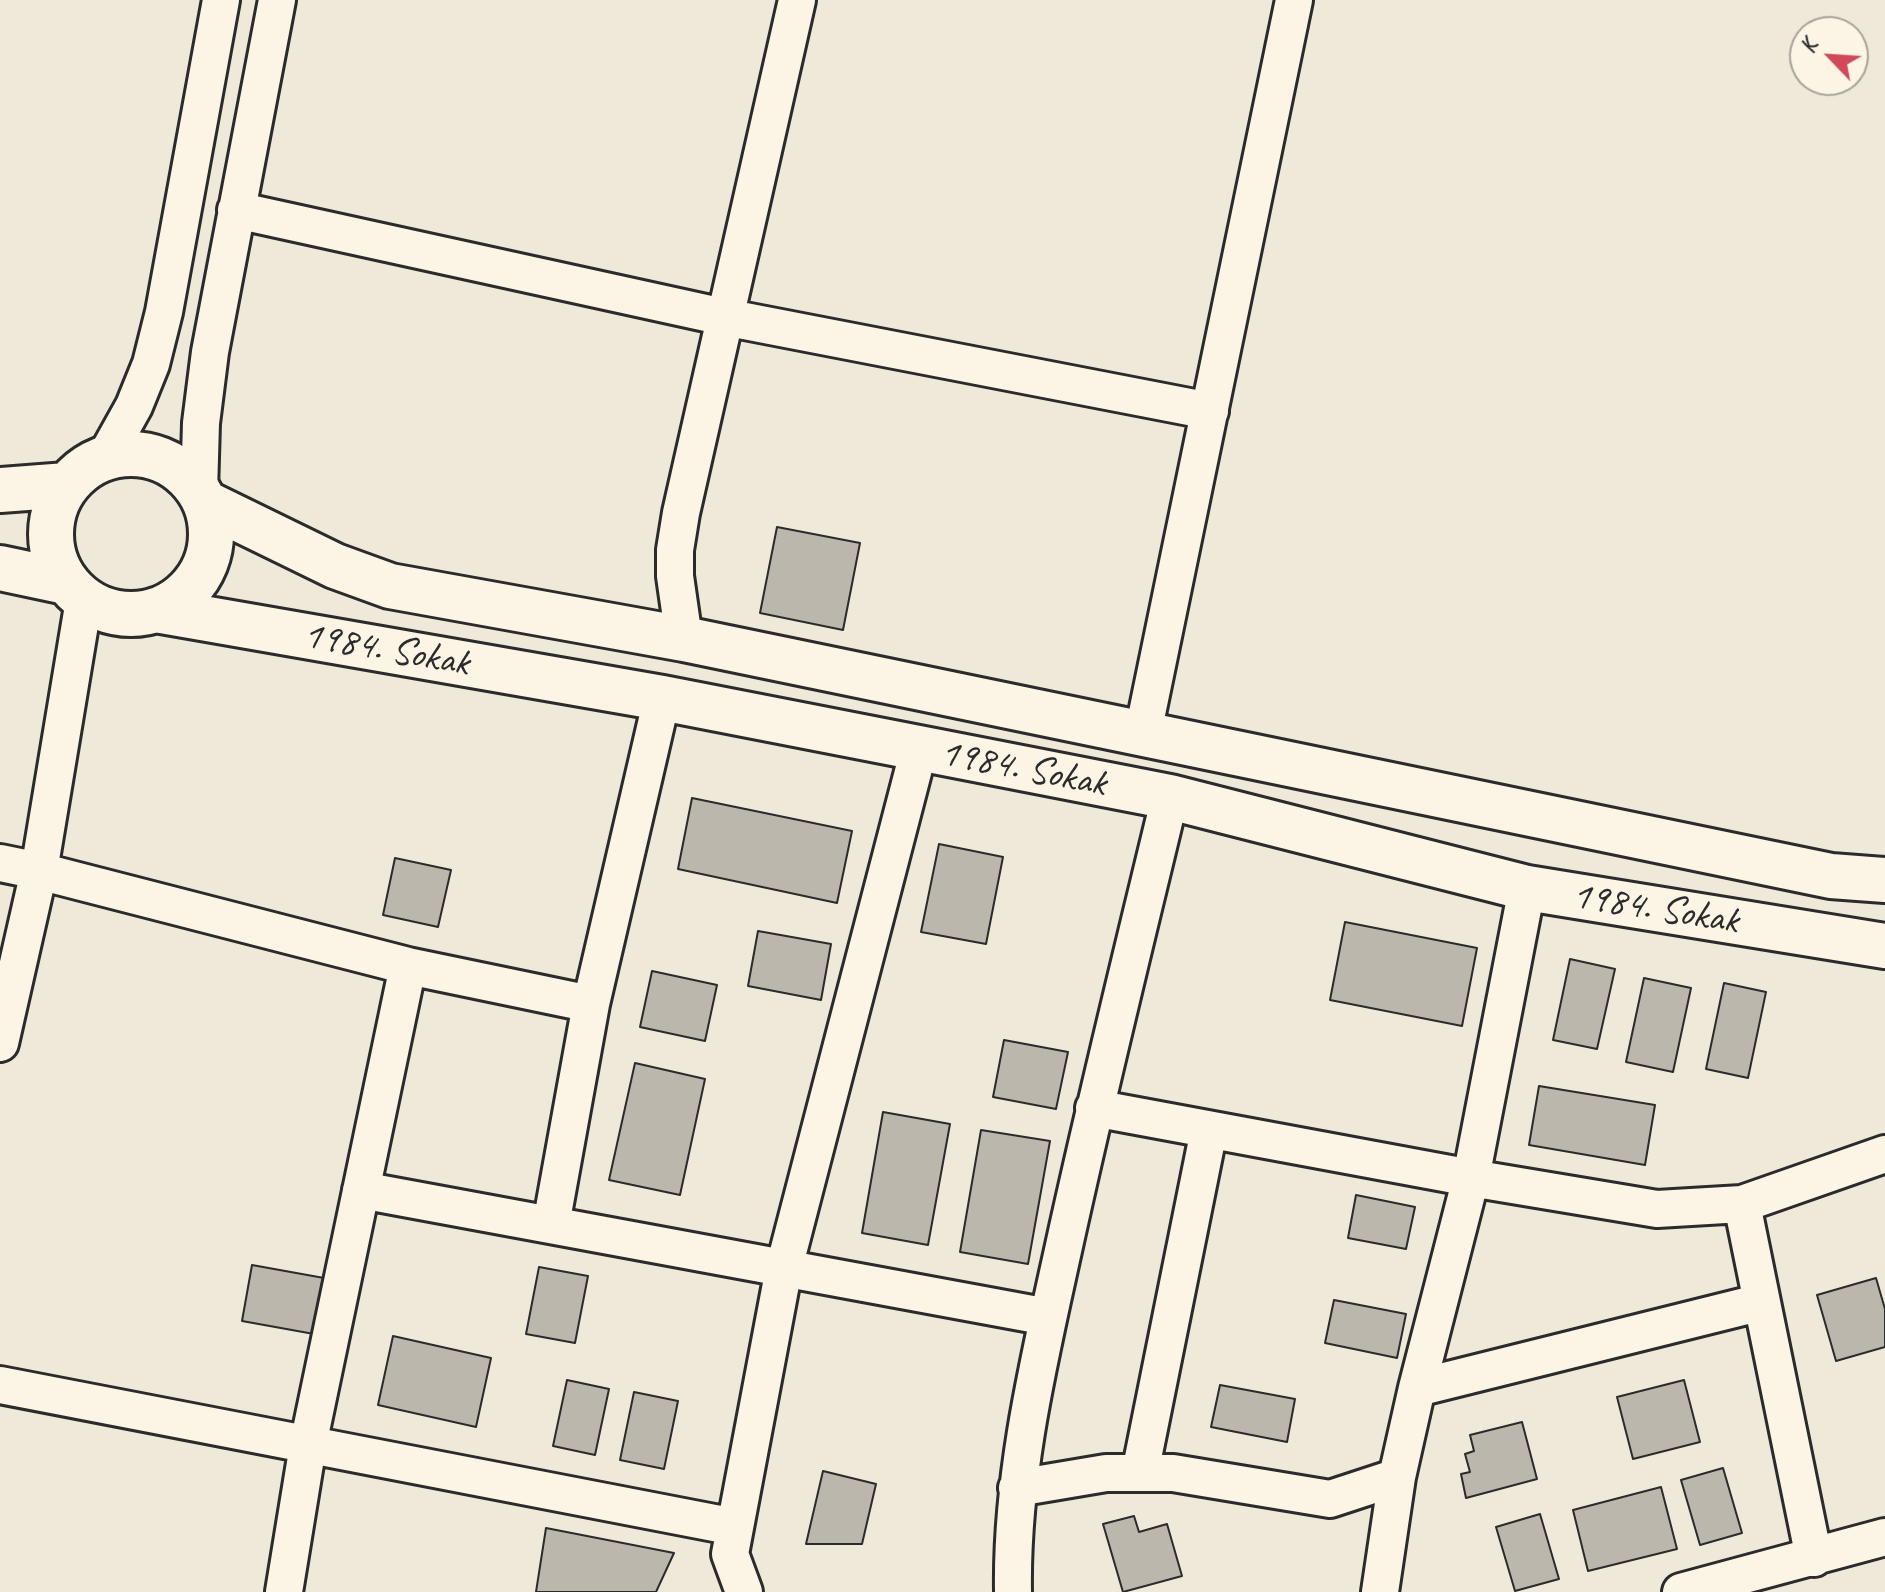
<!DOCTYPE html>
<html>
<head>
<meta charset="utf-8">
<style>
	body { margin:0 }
	#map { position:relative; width:1885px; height:1592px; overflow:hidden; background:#efe9da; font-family:Caveat,sans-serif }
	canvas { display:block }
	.north { position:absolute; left:1789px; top:16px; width:80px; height:80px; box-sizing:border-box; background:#fcf5e5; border:2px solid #a8a49b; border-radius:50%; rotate:295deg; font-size:22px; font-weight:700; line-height:32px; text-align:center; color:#2b2b2b }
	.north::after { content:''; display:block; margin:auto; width:28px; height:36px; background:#d1495b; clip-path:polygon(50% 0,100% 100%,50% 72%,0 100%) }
</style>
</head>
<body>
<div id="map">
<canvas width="1885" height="1592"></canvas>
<div class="north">K</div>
</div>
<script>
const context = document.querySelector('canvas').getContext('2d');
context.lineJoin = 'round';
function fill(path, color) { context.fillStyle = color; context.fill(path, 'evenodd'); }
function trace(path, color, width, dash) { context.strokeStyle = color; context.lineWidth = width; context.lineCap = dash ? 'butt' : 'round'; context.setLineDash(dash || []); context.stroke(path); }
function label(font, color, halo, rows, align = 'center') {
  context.font = font + ' Caveat,sans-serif'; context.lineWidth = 8; context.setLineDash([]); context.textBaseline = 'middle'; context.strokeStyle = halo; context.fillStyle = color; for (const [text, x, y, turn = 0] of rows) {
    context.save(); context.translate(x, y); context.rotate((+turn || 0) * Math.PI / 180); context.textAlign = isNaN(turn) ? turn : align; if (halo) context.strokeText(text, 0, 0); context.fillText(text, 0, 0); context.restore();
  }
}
const building = new Path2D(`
	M 777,527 L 860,543 L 843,630 L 760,613 Z
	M 692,798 L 852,831 L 837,903 L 678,869 Z
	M 939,844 L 1003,857 L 986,944 L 921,932 Z
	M 395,858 L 451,870 L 438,927 L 383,915 Z
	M 1345,922 L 1477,948 L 1462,1026 L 1330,1000 Z
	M 758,931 L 831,944 L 821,1000 L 748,986 Z
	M 1570,959 L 1615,969 L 1597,1049 L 1553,1040 Z
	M 652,971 L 717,985 L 705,1041 L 640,1027 Z
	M 1644,978 L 1691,988 L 1673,1072 L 1626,1062 Z
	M 1724,983 L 1766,992 L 1748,1078 L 1706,1069 Z
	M 1004,1040 L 1068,1052 L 1056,1109 L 993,1097 Z
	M 635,1063 L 705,1079 L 680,1195 L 609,1180 Z
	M 1539,1086 L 1655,1105 L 1645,1165 L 1529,1145 Z
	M 883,1112 L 950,1124 L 928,1245 L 862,1233 Z
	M 981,1130 L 1050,1141 L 1028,1264 L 960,1252 Z
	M 1356,1195 L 1415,1207 L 1406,1249 L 1348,1238 Z
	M 252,1265 L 324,1278 L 314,1334 L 242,1321 Z
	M 539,1267 L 588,1276 L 575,1343 L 526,1334 Z
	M 1876,1278 L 1885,1309 L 1885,1347 L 1836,1361 L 1817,1295 Z
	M 1334,1300 L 1406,1314 L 1397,1358 L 1325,1343 Z
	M 393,1336 L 491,1358 L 476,1427 L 378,1405 Z
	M 567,1380 L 609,1389 L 595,1455 L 553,1446 Z
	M 1684,1380 L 1700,1442 L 1633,1459 L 1617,1397 Z
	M 1220,1385 L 1295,1399 L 1287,1442 L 1211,1427 Z
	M 634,1392 L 678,1401 L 664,1469 L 620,1460 Z
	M 1522,1422 L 1537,1479 L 1466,1498 L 1461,1474 L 1470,1472 L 1465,1454 L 1474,1451 L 1470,1435 Z
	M 1723,1468 L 1742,1533 L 1700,1545 L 1681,1480 Z
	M 823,1471 L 876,1484 L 862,1544 L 806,1544 Z
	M 1661,1487 L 1677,1549 L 1588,1571 L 1573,1510 Z
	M 1540,1514 L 1559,1579 L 1515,1591 L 1496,1527 Z
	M 1134,1516 L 1139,1532 L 1167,1524 L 1182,1576 L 1123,1592 L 1103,1524 Z
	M 546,1528 L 674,1553 L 656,1592 L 536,1592 Z`);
fill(building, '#bcb7ac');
trace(building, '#2b2b2b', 2);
const minor = new Path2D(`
	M 236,210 L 724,317 L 1210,411
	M 105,458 L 134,406 L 151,364 L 164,312 L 221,0
	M 199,492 L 201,423 L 210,352 L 277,0
	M 684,639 L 675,576 L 675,550 L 681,513 L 797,0
	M 1143,733 L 1294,0
	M 0,863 L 39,871 L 408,966 L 591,1004
	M 0,1043 L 39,871 L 84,600
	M 1094,1108 L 1471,1178 L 1657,1209 L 1742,1204 L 1885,1154
	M 361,1190 L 1048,1317
	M 1742,1204 L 1814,1558
	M 551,1225 L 591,1004 L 662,698
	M 0,1385 L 735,1527
	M 1417,1388 L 1762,1302
	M 1140,1473 L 1209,1130
	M 1017,1488 L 1106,1473 L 1173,1473 L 1330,1499 L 1397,1477
	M 284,1592 L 308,1445 L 408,966
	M 744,1592 L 730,1554 L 784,1268 L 919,749
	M 1013,1592 C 1011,1475 1039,1360 1064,1246 C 1097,1095 1134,946 1170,797
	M 1380,1592 L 1397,1477 L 1417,1388 L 1471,1178 L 1527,888
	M 1681,1592 L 1885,1537`);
const major = new Path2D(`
	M51 534a80 80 0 1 1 160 0a80 80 0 1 1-160 0Z
	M 0,490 L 67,485
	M 206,503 L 335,566 L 390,586 L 684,639 L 1831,876 L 1885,880
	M 0,568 L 66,582
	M 156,610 L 662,698 L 1170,797 L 1527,888 L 1885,946`);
trace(minor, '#2b2b2b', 42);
trace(major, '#2b2b2b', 50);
trace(minor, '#fcf5e5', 36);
trace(major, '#fcf5e5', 44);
label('40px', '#2b2b2b', '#fcf5e5', [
	["1984. Sokak",386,650,10],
	["1984. Sokak",1023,769,11],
	["1984. Sokak",1655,909,9]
]);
</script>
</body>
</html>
